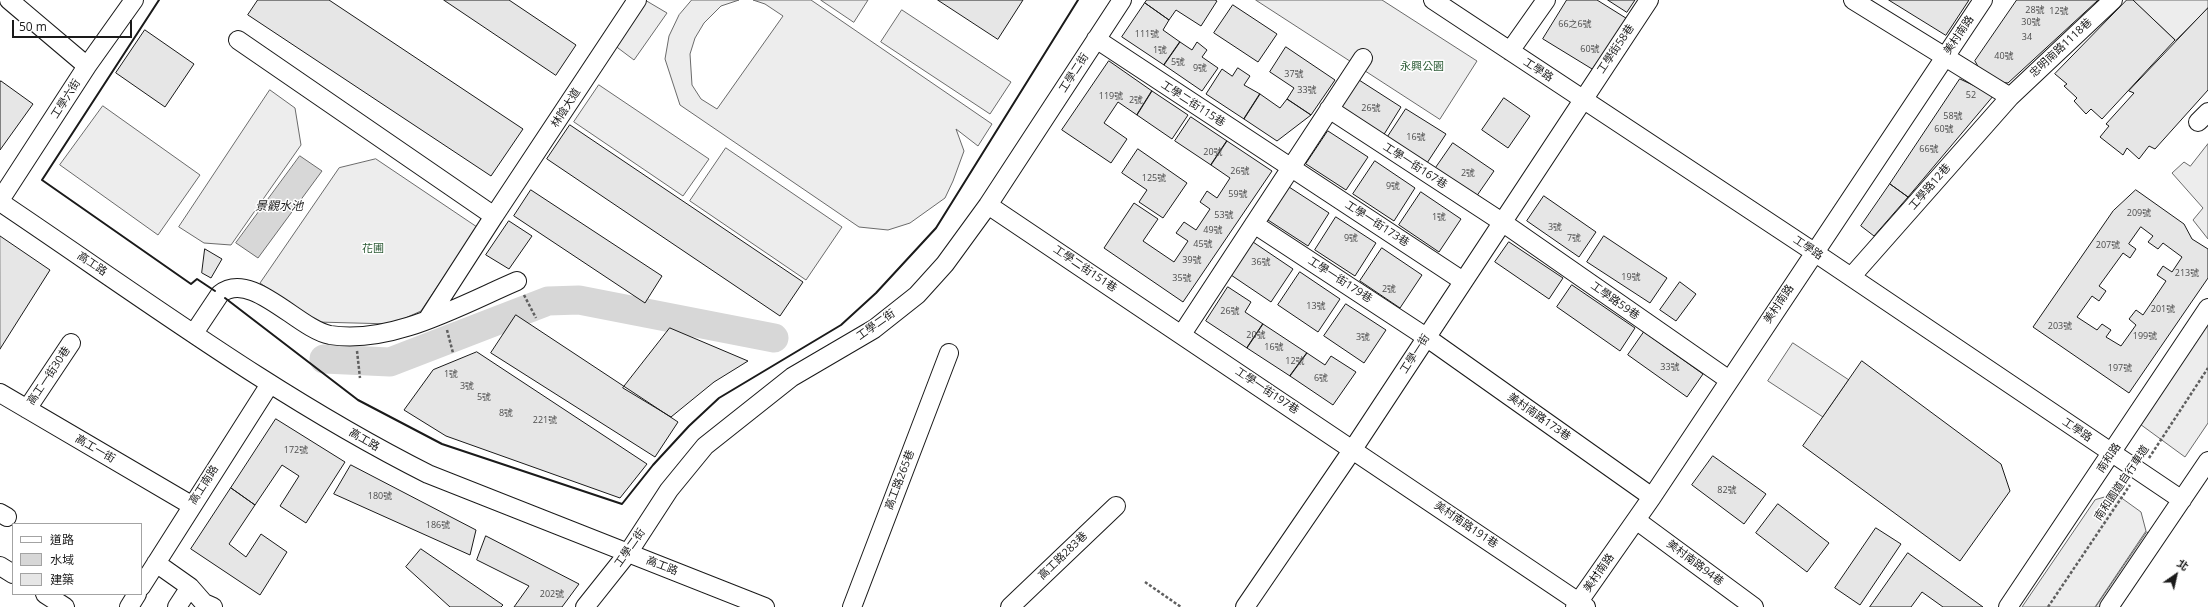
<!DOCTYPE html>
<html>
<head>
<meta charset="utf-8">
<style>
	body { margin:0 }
	#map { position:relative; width:2208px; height:607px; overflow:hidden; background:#fff; font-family:"Open Sans","Noto Sans TC",sans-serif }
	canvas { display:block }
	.legend { position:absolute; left:12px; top:523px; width:130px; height:72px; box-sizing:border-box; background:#fff; border:1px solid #a3a3a3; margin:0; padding:5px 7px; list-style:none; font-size:12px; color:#1a1a1a }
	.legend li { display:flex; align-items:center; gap:8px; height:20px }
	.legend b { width:20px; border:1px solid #a3a3a3 }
	.north { position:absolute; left:2156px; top:555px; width:40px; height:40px; -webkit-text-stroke:3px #fff; paint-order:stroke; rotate:34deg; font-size:11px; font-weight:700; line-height:16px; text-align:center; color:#1a1a1a }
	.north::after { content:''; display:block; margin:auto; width:14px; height:18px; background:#1a1a1a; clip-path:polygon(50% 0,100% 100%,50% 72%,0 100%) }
	.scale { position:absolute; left:12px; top:20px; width:120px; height:18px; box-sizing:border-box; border:2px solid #1a1a1a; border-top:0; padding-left:5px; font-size:12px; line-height:14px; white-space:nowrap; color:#1a1a1a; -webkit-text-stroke:3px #fff; paint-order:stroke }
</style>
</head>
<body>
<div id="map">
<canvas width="2208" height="607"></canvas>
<ul class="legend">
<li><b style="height:5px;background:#fff"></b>道路</li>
<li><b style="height:11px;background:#d7d7d7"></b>水域</li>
<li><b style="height:11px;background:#e6e6e6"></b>建築</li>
</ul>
<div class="north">北</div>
<div class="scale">50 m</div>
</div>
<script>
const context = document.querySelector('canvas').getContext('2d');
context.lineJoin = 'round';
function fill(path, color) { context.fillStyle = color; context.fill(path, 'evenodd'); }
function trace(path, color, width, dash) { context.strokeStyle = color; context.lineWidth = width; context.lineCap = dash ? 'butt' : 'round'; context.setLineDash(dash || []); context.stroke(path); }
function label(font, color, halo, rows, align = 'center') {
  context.font = font + ' "Open Sans","Noto Sans TC",sans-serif'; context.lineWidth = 3; context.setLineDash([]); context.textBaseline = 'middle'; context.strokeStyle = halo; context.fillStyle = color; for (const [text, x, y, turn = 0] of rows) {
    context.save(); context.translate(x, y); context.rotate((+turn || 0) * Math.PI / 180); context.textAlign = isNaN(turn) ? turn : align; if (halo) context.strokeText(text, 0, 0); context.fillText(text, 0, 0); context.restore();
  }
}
const built = new Path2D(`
	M 645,0 L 667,13 L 634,60 L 614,45 Z
	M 692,0 L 739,0 L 721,6 L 704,23 L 695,38 L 690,54 L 692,85 L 701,99 L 717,109 L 783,16 L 765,4 L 753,0 L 811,0 L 992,124 L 978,146 L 956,129 L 964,151 L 953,181 L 945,198 L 910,223 L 888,230 L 859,227 L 680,105 L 665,59 L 669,36 L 679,15 Z
	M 821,0 L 868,0 L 854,22 Z
	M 1256,0 L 1382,0 L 1477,61 L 1440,119 Z
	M 2133,0 L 2208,0 L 2208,8 L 2176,40 Z
	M 902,10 L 1011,82 L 990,114 L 881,42 Z
	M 599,85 L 709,159 L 683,196 L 574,122 Z
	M 270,90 L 295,108 L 301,145 L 231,245 L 204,243 L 179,227 Z
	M 103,106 L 200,175 L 158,235 L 60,165 Z
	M 2208,144 L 2208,239 L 2193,220 L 2203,208 L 2172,173 L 2184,162 L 2190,166 Z
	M 726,148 L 842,227 L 806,280 L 690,201 Z
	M 376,159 L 477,227 L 421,311 L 392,324 L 317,322 L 260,283 L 339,168 Z
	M 2208,302 L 2208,423 L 2185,457 L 2129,416 Z
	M 1793,343 L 1849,380 L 1823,417 L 1768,381 Z
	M 2116,494 L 2141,512 L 2146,531 L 2095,607 L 2022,607 L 2095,500 Z
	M 2147,532 L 2151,535 L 2103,607 L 2096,607 Z`);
fill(built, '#ededed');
trace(built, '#6a6a6a', 1);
const water = new Path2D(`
	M 300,156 L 322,171 L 258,258 L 236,243 Z`);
fill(water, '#d7d7d7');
trace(water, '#6a6a6a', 1);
trace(new Path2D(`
	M 324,359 L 390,362 L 548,301 L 579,300 L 774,338`), '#d7d7d7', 29);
const building = new Path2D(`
	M 258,0 L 329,0 L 523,129 L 491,176 L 248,15 Z
	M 444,0 L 509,0 L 576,45 L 556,75 Z
	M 938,0 L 1023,0 L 998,39 Z
	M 1147,0 L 1215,0 L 1217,1 L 1201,26 L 1176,10 L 1169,20 L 1145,3 Z
	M 1567,0 L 1597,0 L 1629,20 L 1597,72 L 1543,39 Z
	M 1608,0 L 1635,0 L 1627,12 Z
	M 1889,0 L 1969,0 L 1946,35 Z
	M 2017,0 L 2102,0 L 2097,1 L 2008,83 L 1996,82 L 1980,70 L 1975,61 Z
	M 2127,0 L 2133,0 L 2175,40 L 2102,119 L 2091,109 L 2086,114 L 2074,101 L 2077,98 L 2064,86 L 2067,84 L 2055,74 Z
	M 1145,3 L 1169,20 L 1163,30 L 1180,42 L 1164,65 L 1122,37 Z
	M 1233,5 L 1277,34 L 1258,62 L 1214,33 Z
	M 2208,8 L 2208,90 L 2155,149 L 2149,146 L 2139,159 L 2127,148 L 2123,155 L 2100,137 L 2109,126 L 2106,124 L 2134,93 L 2129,91 Z
	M 145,30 L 194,64 L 165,107 L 116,73 Z
	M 1180,42 L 1192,50 L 1197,42 L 1207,50 L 1202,57 L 1218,68 L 1202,91 L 1164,65 Z
	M 1286,47 L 1335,80 L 1311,115 L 1287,99 L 1294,88 L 1270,72 Z
	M 1109,61 L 1152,91 L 1137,115 L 1118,102 L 1104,123 L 1127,139 L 1111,163 L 1062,130 Z
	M 1238,68 L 1250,76 L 1244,85 L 1260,94 L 1244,119 L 1206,94 L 1222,69 L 1232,76 Z
	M 1960,79 L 1994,95 L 1908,197 L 1890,184 Z
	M 1359,80 L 1401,107 L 1383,136 L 1341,108 Z
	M 1,81 L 33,104 L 0,150 L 0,83 Z
	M 1152,91 L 1188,115 L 1172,139 L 1137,115 Z
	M 1260,94 L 1280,108 L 1287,99 L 1311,115 L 1277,141 L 1244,119 Z
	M 1504,98 L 1530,116 L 1508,148 L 1482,130 Z
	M 1406,109 L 1446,134 L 1427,163 L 1387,138 Z
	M 1191,117 L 1227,141 L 1211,165 L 1175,141 Z
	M 570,125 L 803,282 L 780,316 L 547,159 Z
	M 1328,131 L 1368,157 L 1346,190 L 1306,164 Z
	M 1227,141 L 1272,171 L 1183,302 L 1104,248 L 1134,203 L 1158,219 L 1143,241 L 1174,262 L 1188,241 L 1176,233 L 1184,222 L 1196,230 L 1210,209 L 1200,202 L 1207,191 L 1217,198 L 1230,178 L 1211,165 Z
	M 1453,143 L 1494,171 L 1476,197 L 1435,169 Z
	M 1138,149 L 1187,183 L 1163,218 L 1139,202 L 1147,190 L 1122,173 Z
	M 1375,161 L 1415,188 L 1394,221 L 1353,194 Z
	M 1890,184 L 1908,197 L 1874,236 L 1861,226 Z
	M 1289,187 L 1329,213 L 1308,246 L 1268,220 Z
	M 531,190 L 662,276 L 645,303 L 514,216 Z
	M 2136,190 L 2184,224 L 2192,239 L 2208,249 L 2208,278 L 2129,393 L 2033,327 L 2113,211 ZM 2141,227 L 2153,236 L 2148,242 L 2158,249 L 2163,243 L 2182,257 L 2172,272 L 2163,266 L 2157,275 L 2166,281 L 2143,315 L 2136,310 L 2129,319 L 2136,325 L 2121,346 L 2106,337 L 2111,330 L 2102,324 L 2097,330 L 2077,317 L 2092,296 L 2099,301 L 2106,291 L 2099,286 L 2123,253 L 2130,258 L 2136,249 L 2129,244 Z
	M 1421,192 L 1461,219 L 1439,252 L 1399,225 Z
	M 1544,196 L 1596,232 L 1579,257 L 1527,221 Z
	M 1336,217 L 1376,243 L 1355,276 L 1315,250 Z
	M 509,221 L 532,236 L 509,269 L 486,255 Z
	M 0,236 L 50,270 L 0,349 Z
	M 1604,236 L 1667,278 L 1650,303 L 1587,262 Z
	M 1253,242 L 1293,269 L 1271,302 L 1231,275 Z
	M 1509,242 L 1563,278 L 1549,299 L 1495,262 Z
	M 1382,248 L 1422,275 L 1400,308 L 1360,281 Z
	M 205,249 L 222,259 L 211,278 L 202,273 Z
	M 1300,272 L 1340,299 L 1318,332 L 1278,305 Z
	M 1680,282 L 1696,294 L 1676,321 L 1660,310 Z
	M 1572,285 L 1635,328 L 1620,351 L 1557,307 Z
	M 1228,287 L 1251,302 L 1245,312 L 1263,324 L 1247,348 L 1206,321 Z
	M 1346,304 L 1386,330 L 1364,363 L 1324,336 Z
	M 516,315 L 678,422 L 655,457 L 491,353 Z
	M 1263,324 L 1307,353 L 1290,376 L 1247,348 Z
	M 670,328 L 748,361 L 714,382 L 671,417 L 623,388 Z
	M 1644,332 L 1703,374 L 1687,397 L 1628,355 Z
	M 477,352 L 647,464 L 620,498 L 446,436 L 404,410 L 433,370 Z
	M 1307,353 L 1325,365 L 1331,356 L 1356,372 L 1333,405 L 1290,376 Z
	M 1862,361 L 2001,464 L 2010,491 L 1960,561 L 1803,446 Z
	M 276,419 L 345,462 L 306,523 L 280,506 L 299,476 L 282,465 L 255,505 L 231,488 Z
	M 1713,456 L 1766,494 L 1744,524 L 1692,485 Z
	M 351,465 L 476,530 L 470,555 L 334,494 Z
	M 231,488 L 255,505 L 229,544 L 246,557 L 261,534 L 287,552 L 260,595 L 191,549 Z
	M 1778,504 L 1829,543 L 1807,572 L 1756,533 Z
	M 1876,528 L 1901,544 L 1860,605 L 1835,588 Z
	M 486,536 L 579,584 L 562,607 L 514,607 L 529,586 L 477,560 Z
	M 421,549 L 503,605 L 501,607 L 450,607 L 406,567 Z
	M 1908,553 L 1983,607 L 1943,607 L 1922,592 L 1911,607 L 1870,607 Z`);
fill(building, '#e6e6e6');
trace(building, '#1a1a1a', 1);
const minor = new Path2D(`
	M 9,0 L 87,66
	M 1433,0 L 1814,252 L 2182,500
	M 1853,0 L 2010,97
	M 1096,39 L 1463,281
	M 238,40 L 494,216 L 427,320
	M 1510,51 L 1546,0
	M 1329,109 L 1502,222 L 1729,380
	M 2198,122 L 2208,112
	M 0,200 L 87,66 L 134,0
	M 0,202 C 140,296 277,398 428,474 L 765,607
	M 988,205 L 1586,607
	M 494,216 L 637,0
	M 1254,224 L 1426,337 L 1652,497
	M 1851,277 L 2010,97 L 2113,0
	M 194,333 L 220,294 C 251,269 298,329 330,335 C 392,345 461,305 517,281
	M 1182,334 L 1363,58
	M 0,393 L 191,505
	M 27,409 L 71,343
	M 0,513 L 7,517
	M 1636,520 L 1754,607
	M 156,563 L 190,587 L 204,603 L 213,607
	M 0,566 L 13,574
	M 141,587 L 270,384
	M 45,594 L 65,607
	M 129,607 L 137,594
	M 177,607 L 190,587
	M 585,607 L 628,553 L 669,490 L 705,446 L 792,377 L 874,329 L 917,295 L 945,264 L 988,205 L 1122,0
	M 852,607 L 949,353
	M 1010,607 L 1116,506
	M 1245,607 L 1353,449 L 1649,0
	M 1575,607 L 1652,497 L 1983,0
	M 2008,607 L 2208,308
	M 2109,607 L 2208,461`);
trace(minor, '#1a1a1a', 20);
trace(new Path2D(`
	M 524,295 L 536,318
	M 447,330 L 453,353
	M 357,351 L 360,378
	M 2149,458 L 2208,368
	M 1145,582 L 1181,607
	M 2048,607 L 2130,485`), '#5f5f5f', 2.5, [3, 2]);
trace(minor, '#fff', 18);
trace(new Path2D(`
	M 159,0 L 42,180 L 191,284 L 197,279 L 215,291
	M 225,298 L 358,400 L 442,444 L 622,504 L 653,465 L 689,426 L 719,398 L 841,325 L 876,293 L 936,228 L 1078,0`), '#1a1a1a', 2);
label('9px', '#4d4d4d', null, [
	["28號",2035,10],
	["12號",2059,11],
	["30號",2031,22],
	["66之6號",1575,24],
	["111號",1147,34],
	["34",2027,37],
	["60號",1590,49],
	["1號",1160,50],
	["40號",2004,56],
	["5號",1178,62],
	["9號",1200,68],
	["37號",1294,74],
	["33號",1307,90],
	["52",1971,95],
	["119號",1111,96],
	["2號",1136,100],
	["26號",1371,108],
	["58號",1953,116],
	["60號",1944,129],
	["16號",1416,137],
	["66號",1929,149],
	["20號",1213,152],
	["26號",1240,171],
	["2號",1468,173],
	["125號",1154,178],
	["9號",1393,186],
	["59號",1238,194],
	["209號",2139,213],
	["53號",1224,215],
	["1號",1439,217],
	["3號",1555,227],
	["49號",1213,230],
	["9號",1351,238],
	["7號",1574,238],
	["45號",1203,244],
	["207號",2108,245],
	["39號",1192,260],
	["36號",1261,262],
	["213號",2187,273],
	["19號",1631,277],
	["35號",1182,278],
	["2號",1389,289],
	["13號",1316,306],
	["201號",2163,309],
	["26號",1230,311],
	["203號",2060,326],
	["20號",1256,335],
	["199號",2145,336],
	["3號",1363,337],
	["16號",1274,347],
	["12號",1295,361],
	["33號",1670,367],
	["197號",2120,368],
	["1號",451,374],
	["6號",1321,378],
	["3號",467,386],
	["5號",484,397],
	["8號",506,413],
	["221號",545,420],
	["172號",296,450],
	["82號",1727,490],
	["180號",380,496],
	["186號",438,525],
	["202號",552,594]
]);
label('11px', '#1a1a1a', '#fff', [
	["美村南路",1959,35,-56],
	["忠明南路1118巷",2061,48,-43],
	["工學街58巷",1616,49,-56],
	["工學路",1538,70,33],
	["工學二街",1074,73,-57],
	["工學六街",66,99,-57],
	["工學二街115巷",1193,104,33],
	["林陰大道",566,108,-57],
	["工學一街167巷",1415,166,33],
	["工學路12巷",1930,187,-49],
	["工學一街173巷",1377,224,33],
	["工學路",1808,248,34],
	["高工路",92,264,34],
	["工學二街151巷",1085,269,34],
	["工學一街179巷",1340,280,33],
	["工學路59巷",1615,301,35],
	["美村南路",1779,304,-56],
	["工學二街",876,325,-35],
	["工學一街",1415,354,-57],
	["高工一街30巷",49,376,-56],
	["工學一街197巷",1267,391,34],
	["美村南路173巷",1539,417,35],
	["工學路",2077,430,34],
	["高工路",364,440,30],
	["高工一街",95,449,30],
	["南和路",2109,458,-56],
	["高工路265巷",900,480,-69],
	["南和園道自行車道",2122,483,-56],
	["高工南路",204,485,-57],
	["美村南路191巷",1466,525,34],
	["工學二街",630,548,-55],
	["高工路283巷",1063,556,-44],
	["美村南路94巷",1695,563,37],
	["高工路",662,566,21],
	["美村南路",1599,573,-55]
]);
label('11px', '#2b5a34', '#fff', [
	["永興公園",1422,67],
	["花圃",373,249]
]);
label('italic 12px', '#1a1a1a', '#fff', [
	["景觀水池",279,207]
]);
</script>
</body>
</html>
